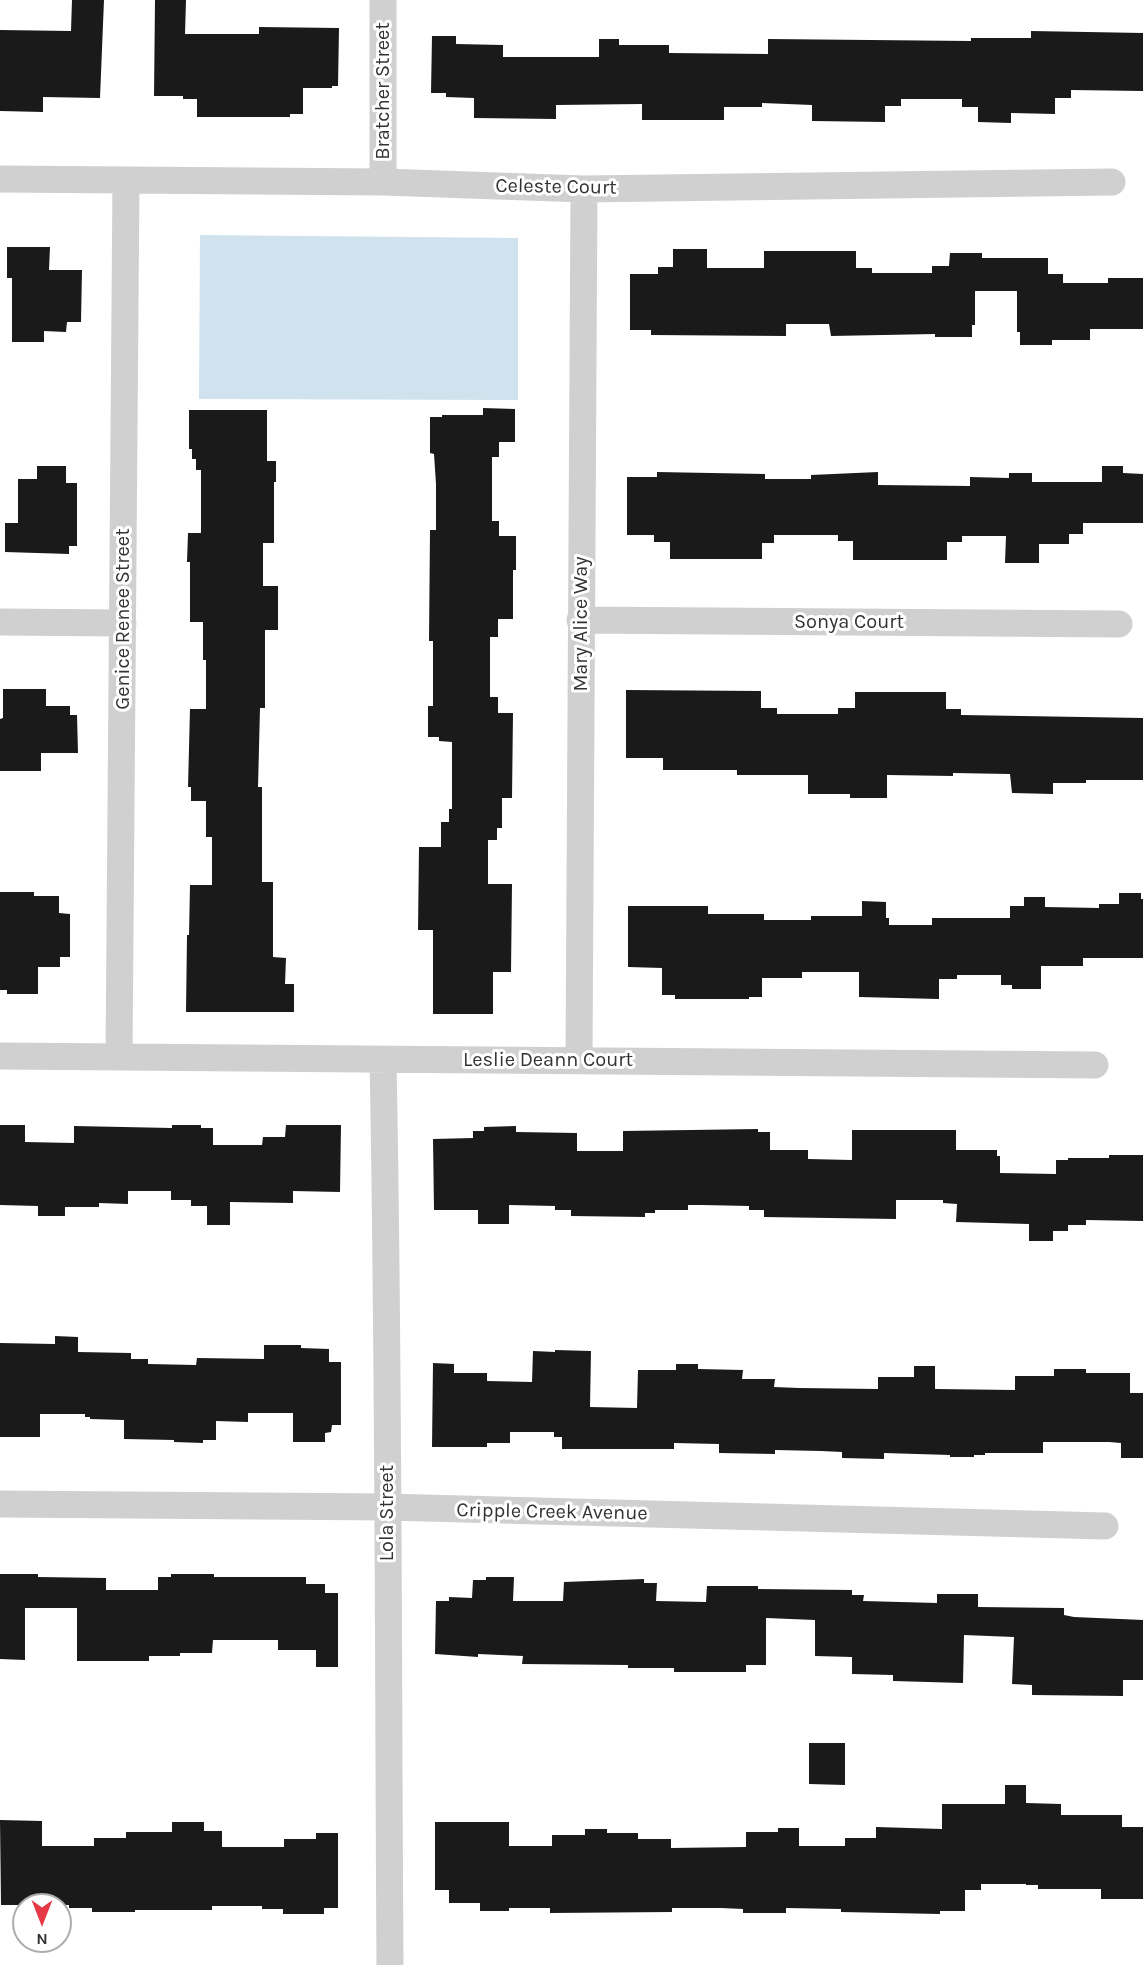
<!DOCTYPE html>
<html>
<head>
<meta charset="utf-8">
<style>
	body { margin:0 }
	#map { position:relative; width:1143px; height:1965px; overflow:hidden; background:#fff; font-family:Karla,sans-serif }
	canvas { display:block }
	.north { position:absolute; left:12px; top:1893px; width:60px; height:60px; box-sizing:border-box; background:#fff; border:2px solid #adadad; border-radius:50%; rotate:180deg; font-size:16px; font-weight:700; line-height:24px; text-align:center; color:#333 }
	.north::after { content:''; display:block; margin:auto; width:21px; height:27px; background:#e63946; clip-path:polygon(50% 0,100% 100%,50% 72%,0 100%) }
</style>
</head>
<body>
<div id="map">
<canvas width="1143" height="1965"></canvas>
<div class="north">N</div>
</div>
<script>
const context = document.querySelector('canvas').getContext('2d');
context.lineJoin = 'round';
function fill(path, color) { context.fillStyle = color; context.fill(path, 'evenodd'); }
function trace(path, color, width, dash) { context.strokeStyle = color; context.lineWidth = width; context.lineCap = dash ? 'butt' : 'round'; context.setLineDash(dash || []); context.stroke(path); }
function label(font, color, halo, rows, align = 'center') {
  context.font = font + ' Karla,sans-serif'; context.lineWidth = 6; context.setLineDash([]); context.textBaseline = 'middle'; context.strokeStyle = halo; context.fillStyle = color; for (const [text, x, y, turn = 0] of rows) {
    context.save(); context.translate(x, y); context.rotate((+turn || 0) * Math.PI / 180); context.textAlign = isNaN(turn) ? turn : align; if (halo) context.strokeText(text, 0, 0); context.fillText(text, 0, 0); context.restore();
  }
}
fill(new Path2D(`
	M 200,235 L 518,238 L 518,400 L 199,399 Z`), '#cfe2ee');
fill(new Path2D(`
	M 72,0 L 104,0 L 100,98 L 43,97 L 43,112 L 0,111 L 0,30 L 71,31 Z
	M 155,0 L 186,0 L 185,34 L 259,34 L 259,27 L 339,28 L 338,86 L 332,86 L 332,88 L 303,88 L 303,114 L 290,114 L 290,117 L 197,117 L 197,99 L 183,99 L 183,96 L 154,96 Z
	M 1031,31 L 1143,33 L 1143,91 L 1071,90 L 1071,98 L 1055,98 L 1055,114 L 1011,113 L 1011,123 L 978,122 L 978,107 L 962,107 L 962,99 L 901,99 L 901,106 L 885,106 L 885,122 L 812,121 L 812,105 L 762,103 L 762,107 L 724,107 L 724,120 L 642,120 L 642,104 L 556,105 L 556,119 L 474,118 L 474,98 L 446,97 L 446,93 L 431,93 L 432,36 L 456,36 L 456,44 L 503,45 L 503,57 L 599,57 L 599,39 L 619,39 L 619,45 L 669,45 L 669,53 L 768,54 L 768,39 L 971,41 L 971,38 L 1031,38 Z
	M 7,247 L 50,247 L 49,270 L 82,270 L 81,322 L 67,322 L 66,332 L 44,331 L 44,342 L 12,342 L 12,278 L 7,278 Z
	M 673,249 L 707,249 L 707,268 L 764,268 L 764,251 L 856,251 L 856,268 L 872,268 L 872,273 L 932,273 L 932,266 L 949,266 L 950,253 L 982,253 L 982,258 L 1048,258 L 1048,274 L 1063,274 L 1063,283 L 1108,283 L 1108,278 L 1143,278 L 1143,329 L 1090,329 L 1090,340 L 1052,340 L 1052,345 L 1020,345 L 1020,332 L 1017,332 L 1017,291 L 975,291 L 975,325 L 972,325 L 972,337 L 935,337 L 935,334 L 831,336 L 829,324 L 786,324 L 786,336 L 651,335 L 651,330 L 630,330 L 630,274 L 658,274 L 658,267 L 673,267 Z
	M 483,408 L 515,409 L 515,442 L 499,442 L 499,457 L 492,457 L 492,521 L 499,521 L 499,536 L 516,536 L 516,570 L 513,570 L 513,619 L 498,619 L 498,637 L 490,637 L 490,697 L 498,697 L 498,713 L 513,713 L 512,798 L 502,798 L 502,828 L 497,828 L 497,840 L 488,840 L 488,884 L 512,884 L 511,972 L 493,972 L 493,1014 L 433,1014 L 433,930 L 418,930 L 419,847 L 441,847 L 441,822 L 449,822 L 449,809 L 452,809 L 452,742 L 439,741 L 439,737 L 428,737 L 428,706 L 433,706 L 433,641 L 429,641 L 430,530 L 436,530 L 436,484 L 434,454 L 430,453 L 430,417 L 442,417 L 442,415 L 483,415 Z
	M 189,410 L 267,410 L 267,461 L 276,461 L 276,482 L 274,482 L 274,543 L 263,543 L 263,586 L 278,586 L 278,630 L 265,630 L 265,708 L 260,708 L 258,787 L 262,787 L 262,882 L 273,882 L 273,957 L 286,958 L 285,984 L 294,984 L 294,1012 L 186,1012 L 187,935 L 189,935 L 190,885 L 212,885 L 212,837 L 206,837 L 206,801 L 191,801 L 191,787 L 188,787 L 190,709 L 206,709 L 206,660 L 203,660 L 203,622 L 190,622 L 190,562 L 187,562 L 188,533 L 201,533 L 201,470 L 196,470 L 196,459 L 192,459 L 192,449 L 189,449 Z
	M 37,466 L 66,466 L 66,483 L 77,483 L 77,546 L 69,546 L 69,554 L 5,552 L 5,523 L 18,523 L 18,479 L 37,479 Z
	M 1102,466 L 1123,466 L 1123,473 L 1143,474 L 1143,523 L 1083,523 L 1083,534 L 1069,534 L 1069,544 L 1039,544 L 1039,563 L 1005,563 L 1006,536 L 962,536 L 962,542 L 947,542 L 947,560 L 853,560 L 853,541 L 838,541 L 838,535 L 774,535 L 774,543 L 762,543 L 762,559 L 670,559 L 670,542 L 654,542 L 654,535 L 627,535 L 627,477 L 657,477 L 657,472 L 765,474 L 765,479 L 811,479 L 811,475 L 878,472 L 878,485 L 970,486 L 970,477 L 1009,478 L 1009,473 L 1032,473 L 1032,482 L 1102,482 Z
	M 3,689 L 46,689 L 46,706 L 70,706 L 70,715 L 77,715 L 78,753 L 41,753 L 41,771 L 0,771 L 0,719 L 3,718 Z
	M 626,690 L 761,691 L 761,708 L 777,708 L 777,714 L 838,714 L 838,708 L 855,708 L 855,692 L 946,692 L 946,709 L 961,709 L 961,715 L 1143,718 L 1143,780 L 1086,780 L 1086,783 L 1053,783 L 1053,794 L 1012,793 L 1010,774 L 953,773 L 953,776 L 887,775 L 887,798 L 850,798 L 850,794 L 808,794 L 808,775 L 737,775 L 737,770 L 663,770 L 663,758 L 626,758 Z
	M 0,892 L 34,892 L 34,896 L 59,896 L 59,913 L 70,914 L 70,957 L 60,957 L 60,967 L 38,967 L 38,994 L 7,994 L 7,990 L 0,990 Z
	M 1119,893 L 1141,893 L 1141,899 L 1143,899 L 1143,958 L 1083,958 L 1083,966 L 1041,966 L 1041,989 L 1012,989 L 1012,985 L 1001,985 L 1001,975 L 957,975 L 957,979 L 939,979 L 939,999 L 859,997 L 859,972 L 802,972 L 802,978 L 762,978 L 762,997 L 749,997 L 749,999 L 675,999 L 675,995 L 662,995 L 662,968 L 628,967 L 628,906 L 708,906 L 708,914 L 764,914 L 764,920 L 811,920 L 811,916 L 862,916 L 862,901 L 886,902 L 886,918 L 889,918 L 889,925 L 932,925 L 932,918 L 1010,918 L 1010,906 L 1024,906 L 1024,897 L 1045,897 L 1045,907 L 1099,908 L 1099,904 L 1119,904 Z
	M 0,1125 L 25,1125 L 25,1142 L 74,1143 L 74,1126 L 172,1128 L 172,1125 L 201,1125 L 201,1128 L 213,1128 L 213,1145 L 262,1145 L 263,1137 L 285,1137 L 286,1125 L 341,1125 L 340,1192 L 293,1191 L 293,1203 L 230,1202 L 230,1225 L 207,1225 L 207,1206 L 191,1206 L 191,1200 L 171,1200 L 171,1191 L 128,1191 L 128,1204 L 99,1203 L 99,1207 L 65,1207 L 65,1216 L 38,1216 L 38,1206 L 0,1205 Z
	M 516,1126 L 516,1132 L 577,1133 L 577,1151 L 623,1151 L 623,1131 L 758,1129 L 758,1132 L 770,1132 L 770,1150 L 808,1150 L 808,1159 L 852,1160 L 852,1130 L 956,1130 L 956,1150 L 997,1150 L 997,1156 L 1000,1156 L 1000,1173 L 1056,1174 L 1056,1160 L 1068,1160 L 1068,1158 L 1109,1158 L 1109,1155 L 1143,1155 L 1143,1221 L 1086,1220 L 1086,1225 L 1068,1225 L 1068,1231 L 1053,1231 L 1053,1241 L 1029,1241 L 1029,1224 L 956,1222 L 957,1204 L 943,1203 L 943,1200 L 896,1200 L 896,1219 L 764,1217 L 764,1210 L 749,1210 L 749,1206 L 702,1205 L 688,1205 L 688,1210 L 655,1210 L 655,1213 L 645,1213 L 645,1217 L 571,1216 L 571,1210 L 555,1210 L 555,1206 L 509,1205 L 509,1224 L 478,1224 L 478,1210 L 434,1210 L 433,1139 L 473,1138 L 473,1131 L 484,1131 L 484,1127 Z
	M 55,1336 L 78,1337 L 78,1352 L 131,1353 L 131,1359 L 148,1359 L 148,1364 L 196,1365 L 197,1358 L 264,1359 L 264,1345 L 301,1345 L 301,1348 L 329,1349 L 329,1362 L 341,1362 L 341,1425 L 332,1425 L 331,1432 L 325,1433 L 325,1442 L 293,1442 L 293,1413 L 248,1413 L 248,1422 L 216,1421 L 216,1440 L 203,1440 L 203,1443 L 174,1442 L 174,1440 L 124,1439 L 124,1420 L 90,1419 L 90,1417 L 85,1417 L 85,1414 L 40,1414 L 40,1437 L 0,1437 L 0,1343 L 55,1344 Z
	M 555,1350 L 591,1351 L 590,1407 L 637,1408 L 638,1370 L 676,1370 L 676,1364 L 698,1364 L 698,1369 L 743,1370 L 742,1379 L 775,1379 L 774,1387 L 799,1388 L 878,1389 L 878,1377 L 914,1377 L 914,1366 L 935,1366 L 935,1389 L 1015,1390 L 1015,1376 L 1054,1376 L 1054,1369 L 1086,1369 L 1086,1373 L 1130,1373 L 1130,1393 L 1143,1393 L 1143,1458 L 1121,1458 L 1121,1443 L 1109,1442 L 1043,1442 L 1043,1453 L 985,1453 L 985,1455 L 974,1455 L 974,1457 L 950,1457 L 950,1455 L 884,1453 L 884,1459 L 842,1458 L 842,1452 L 821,1451 L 775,1450 L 775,1454 L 719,1453 L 719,1444 L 674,1443 L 674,1449 L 562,1449 L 562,1437 L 554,1437 L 554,1432 L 510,1432 L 510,1443 L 487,1443 L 487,1447 L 432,1447 L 433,1363 L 454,1364 L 454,1373 L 487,1373 L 487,1381 L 532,1382 L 533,1351 L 555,1352 Z
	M 0,1574 L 38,1574 L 38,1577 L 106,1578 L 106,1590 L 158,1590 L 158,1577 L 171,1577 L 171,1574 L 214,1574 L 214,1577 L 306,1577 L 306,1584 L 325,1584 L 325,1593 L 338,1593 L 338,1667 L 316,1667 L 316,1650 L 278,1650 L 278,1640 L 213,1640 L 212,1653 L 180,1653 L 180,1656 L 149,1656 L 149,1661 L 77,1661 L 77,1608 L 25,1608 L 25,1660 L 0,1659 Z
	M 486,1577 L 514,1577 L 513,1601 L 563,1601 L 564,1582 L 644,1579 L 644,1583 L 657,1583 L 656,1601 L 706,1602 L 707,1586 L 758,1586 L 758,1589 L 852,1590 L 852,1595 L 864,1595 L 863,1601 L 937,1603 L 937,1594 L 978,1594 L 978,1607 L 1064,1608 L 1064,1615 L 1074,1617 L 1143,1620 L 1143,1680 L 1123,1680 L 1123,1696 L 1032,1695 L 1032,1685 L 1012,1684 L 1014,1637 L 964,1635 L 963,1683 L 893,1681 L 893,1675 L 852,1674 L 852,1657 L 815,1656 L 815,1620 L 766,1618 L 766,1665 L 746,1665 L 746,1672 L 674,1672 L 674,1668 L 628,1668 L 628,1665 L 522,1664 L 523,1656 L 478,1654 L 478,1657 L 435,1654 L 436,1601 L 449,1601 L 449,1597 L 472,1598 L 473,1580 L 486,1580 Z
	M 809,1743 L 845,1743 L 845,1785 L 809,1784 Z
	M 1005,1785 L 1026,1785 L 1026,1803 L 1061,1804 L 1061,1815 L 1122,1815 L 1122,1827 L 1143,1827 L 1143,1899 L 1101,1899 L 1101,1889 L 1038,1889 L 1038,1885 L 1026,1885 L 1026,1884 L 981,1884 L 981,1890 L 965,1890 L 965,1911 L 940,1911 L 940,1914 L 841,1912 L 841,1909 L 786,1908 L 786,1913 L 743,1913 L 743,1909 L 721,1908 L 672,1908 L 672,1912 L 550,1913 L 550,1908 L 509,1908 L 509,1911 L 480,1911 L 480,1903 L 449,1903 L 449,1890 L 435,1890 L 435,1822 L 509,1822 L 509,1846 L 552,1846 L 552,1835 L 585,1835 L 585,1829 L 607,1829 L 607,1833 L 638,1833 L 638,1839 L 671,1839 L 671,1848 L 746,1847 L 746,1832 L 778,1832 L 778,1828 L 799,1828 L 799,1846 L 845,1846 L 845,1838 L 876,1838 L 876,1827 L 942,1829 L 942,1804 L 1005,1804 Z
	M 0,1820 L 42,1821 L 42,1846 L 94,1846 L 94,1838 L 126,1838 L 126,1832 L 172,1832 L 172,1822 L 204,1822 L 204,1831 L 222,1831 L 222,1847 L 284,1847 L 284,1839 L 316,1839 L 316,1833 L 338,1833 L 338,1908 L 324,1908 L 324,1914 L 283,1914 L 283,1909 L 262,1909 L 262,1906 L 212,1906 L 212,1910 L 135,1910 L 135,1912 L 92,1912 L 92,1908 L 69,1908 L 69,1905 L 1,1905 Z`), '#1a1a1a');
trace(new Path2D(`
	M 383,0 L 383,182
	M 0,179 L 383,182 L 584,189 L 1112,182
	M 580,620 L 1119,624
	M 0,622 L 123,623
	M 0,1056 L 1095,1065
	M 119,1057 L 126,180
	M 383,1060 C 389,1362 388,1663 390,1965
	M 579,1060 L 584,189
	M 0,1504 L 387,1507 L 1105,1526`), '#d0d0d0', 27);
label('20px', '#333', '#fff', [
	["Bratcher Street",383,91,-90],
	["Celeste Court",556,187,1],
	["Genice Renee Street",123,619,-90],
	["Sonya Court",849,622],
	["Mary Alice Way",581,624,-90],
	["Leslie Deann Court",548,1060],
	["Cripple Creek Avenue",552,1512,1],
	["Lola Street",387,1513,-90]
]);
</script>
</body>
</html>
